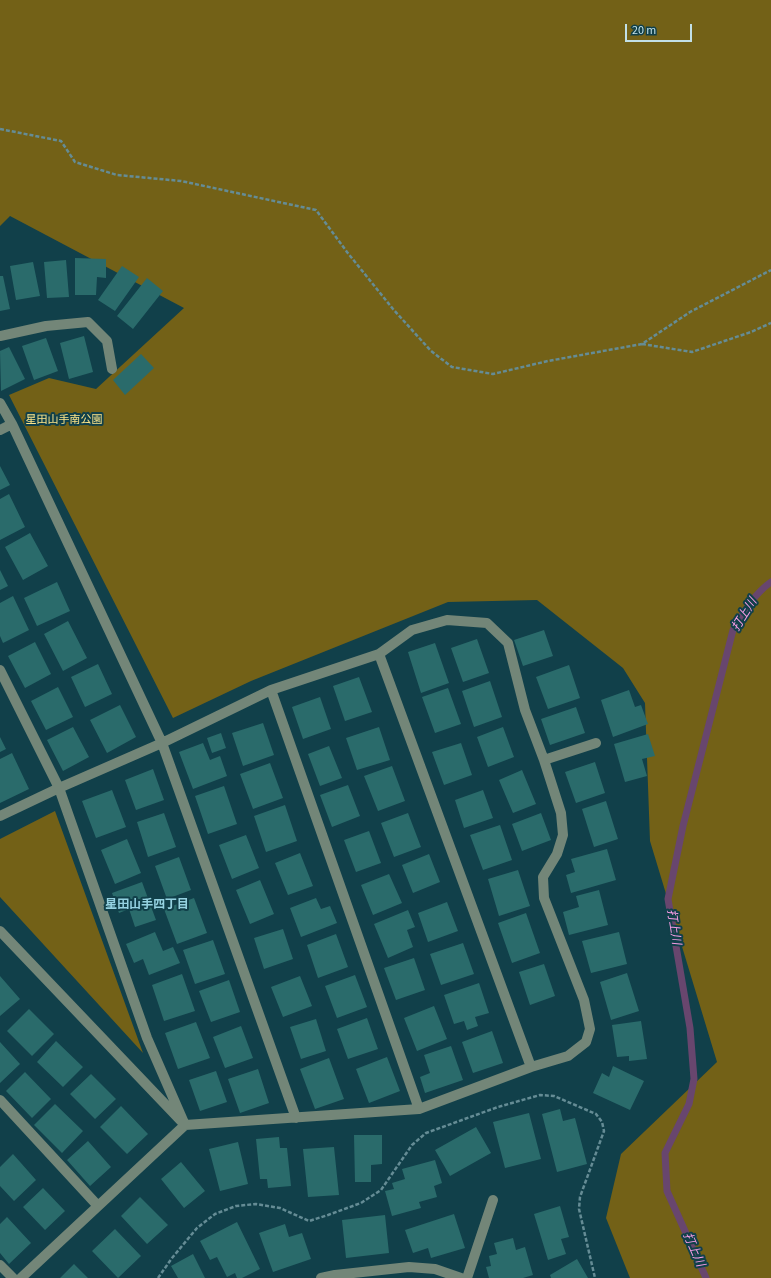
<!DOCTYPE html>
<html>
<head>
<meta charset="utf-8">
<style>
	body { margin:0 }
	#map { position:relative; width:771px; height:1278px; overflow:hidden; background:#11404a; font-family:"Source Sans 3",sans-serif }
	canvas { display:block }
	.scale { position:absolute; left:625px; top:24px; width:67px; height:18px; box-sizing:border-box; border:2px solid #c2e0e7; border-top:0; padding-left:5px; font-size:12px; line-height:14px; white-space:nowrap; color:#c2e0e7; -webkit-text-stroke:3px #11404a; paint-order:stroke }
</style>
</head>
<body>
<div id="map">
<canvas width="771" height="1278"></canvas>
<div class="scale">20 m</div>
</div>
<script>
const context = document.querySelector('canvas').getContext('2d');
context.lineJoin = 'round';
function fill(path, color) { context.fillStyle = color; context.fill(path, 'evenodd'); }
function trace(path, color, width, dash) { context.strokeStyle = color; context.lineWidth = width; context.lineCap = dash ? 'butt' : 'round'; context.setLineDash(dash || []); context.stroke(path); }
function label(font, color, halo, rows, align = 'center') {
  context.font = font + ' "Source Sans 3","Noto Sans JP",sans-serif'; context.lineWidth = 4; context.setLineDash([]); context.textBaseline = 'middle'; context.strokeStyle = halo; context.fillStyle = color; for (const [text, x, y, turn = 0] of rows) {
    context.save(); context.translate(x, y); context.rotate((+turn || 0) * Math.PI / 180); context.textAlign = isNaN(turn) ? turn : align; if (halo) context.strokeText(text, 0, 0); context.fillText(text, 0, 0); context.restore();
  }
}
fill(new Path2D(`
	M 0,0 L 771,0 L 771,1278 L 630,1278 L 606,1218 L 621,1154 L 717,1062 L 650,841 L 645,703 L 623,668 L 537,600 L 448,602 L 251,681 L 173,718 L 9,395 L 49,378 L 96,389 L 184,308 L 10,216 L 0,226 Z
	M 55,811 L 143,1053 L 0,897 L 0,839 Z`), '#736117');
trace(new Path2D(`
	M 706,1278 L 667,1191 L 665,1153 L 689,1104 L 694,1079 L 690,1028 L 668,899 L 683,826 L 733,630 C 744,612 754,594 771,582`), '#68466e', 7);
fill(new Path2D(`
	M 75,258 L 106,259 L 106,278 L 97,277 L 96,295 L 75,295 Z
	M 66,260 L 69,297 L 47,298 L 44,262 Z
	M 33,262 L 40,296 L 16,300 L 10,266 Z
	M 122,266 L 139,277 L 115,311 L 98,300 Z
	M 0,276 L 3,276 L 10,309 L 0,311 Z
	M 147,278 L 163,291 L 133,329 L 117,316 Z
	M 84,336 L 93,372 L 69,379 L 60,343 Z
	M 46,338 L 58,371 L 34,380 L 22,346 Z
	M 9,347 L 25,379 L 1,391 L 0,351 Z
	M 141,354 L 154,368 L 125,395 L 113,380 Z
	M 0,466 L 10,485 L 0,490 Z
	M 9,494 L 25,527 L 0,540 L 0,499 Z
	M 30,533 L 48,566 L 23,580 L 5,547 Z
	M 0,570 L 8,586 L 0,590 Z
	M 57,582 L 70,611 L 37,626 L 24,598 Z
	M 13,596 L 29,630 L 3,643 L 0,636 L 0,603 Z
	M 68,621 L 87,658 L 63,671 L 44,634 Z
	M 544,630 L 553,656 L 523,666 L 514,640 Z
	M 477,639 L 489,673 L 463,682 L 451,648 Z
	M 35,642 L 51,674 L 25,688 L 8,656 Z
	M 435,643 L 449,683 L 421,693 L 408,652 Z
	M 98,664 L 112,694 L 85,707 L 71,677 Z
	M 569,665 L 580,698 L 548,709 L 536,677 Z
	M 359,677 L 372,712 L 345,721 L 333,686 Z
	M 490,681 L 502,717 L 474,727 L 462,691 Z
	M 58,687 L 73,717 L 46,730 L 31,701 Z
	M 448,688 L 461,724 L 435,733 L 422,697 Z
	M 629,690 L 635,707 L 641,705 L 648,724 L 613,737 L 601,700 Z
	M 320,697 L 331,729 L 303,739 L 292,707 Z
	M 120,705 L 136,737 L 107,753 L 90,720 Z
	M 576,707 L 585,733 L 550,745 L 541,719 Z
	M 263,723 L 274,755 L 243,766 L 232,733 Z
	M 73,727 L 89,757 L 63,771 L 47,740 Z
	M 379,727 L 390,760 L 357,770 L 346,738 Z
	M 503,727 L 514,757 L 488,767 L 477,737 Z
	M 221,733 L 226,748 L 212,753 L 207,738 Z
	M 648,734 L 655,756 L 642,759 L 647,776 L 625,782 L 614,744 Z
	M 0,737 L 6,749 L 0,752 Z
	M 203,743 L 210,760 L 220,756 L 227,776 L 193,789 L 179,752 Z
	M 461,743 L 472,775 L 444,785 L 432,752 Z
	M 329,746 L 342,778 L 320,786 L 308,754 Z
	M 12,753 L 29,789 L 0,803 L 0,759 Z
	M 595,762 L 605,793 L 576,803 L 565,772 Z
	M 270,763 L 283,798 L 253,809 L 240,774 Z
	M 392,766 L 405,801 L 378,811 L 364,776 Z
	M 153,769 L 164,800 L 136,810 L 125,780 Z
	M 522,770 L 536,804 L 513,813 L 499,780 Z
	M 348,785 L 360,816 L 332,827 L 320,795 Z
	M 224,786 L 237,824 L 208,834 L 195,796 Z
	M 112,790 L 126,827 L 96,838 L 82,801 Z
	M 483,790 L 493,818 L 464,828 L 455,800 Z
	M 606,801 L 618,839 L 594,847 L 582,809 Z
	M 285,805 L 297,841 L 266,852 L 254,816 Z
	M 164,813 L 176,847 L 148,857 L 137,822 Z
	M 408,813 L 421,847 L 394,857 L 381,823 Z
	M 541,813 L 551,840 L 522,851 L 512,824 Z
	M 500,825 L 512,860 L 483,870 L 470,835 Z
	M 369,831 L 381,863 L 356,872 L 344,840 Z
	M 246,835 L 259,868 L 232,879 L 219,845 Z
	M 127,839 L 141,873 L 115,884 L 101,850 Z
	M 607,849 L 616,880 L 571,893 L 566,875 L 575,872 L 571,859 Z
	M 300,853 L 313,886 L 288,895 L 275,863 Z
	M 429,854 L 440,882 L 413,893 L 402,865 Z
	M 179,857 L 191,890 L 167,899 L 155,866 Z
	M 518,870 L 530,906 L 499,916 L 488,879 Z
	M 389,874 L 402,903 L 373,915 L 361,885 Z
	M 260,880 L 274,914 L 250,924 L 236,890 Z
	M 142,882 L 156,920 L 135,927 L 129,909 L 119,913 L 112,893 Z
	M 599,890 L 608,925 L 569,935 L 563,912 L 579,907 L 576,896 Z
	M 194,898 L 207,933 L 177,944 L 164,909 Z
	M 316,898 L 321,909 L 330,906 L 337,923 L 301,937 L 290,908 Z
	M 447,902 L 458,931 L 428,942 L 418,913 Z
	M 408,910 L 415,927 L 407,930 L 413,947 L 388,958 L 374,924 Z
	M 526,913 L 540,953 L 512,963 L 498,923 Z
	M 283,929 L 293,959 L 264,969 L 254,938 Z
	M 155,932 L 163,951 L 173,947 L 180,963 L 149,975 L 143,959 L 134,963 L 126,944 Z
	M 619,932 L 627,964 L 591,973 L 582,941 Z
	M 336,934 L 348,967 L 318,978 L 307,945 Z
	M 213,940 L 225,974 L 195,984 L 183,950 Z
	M 463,943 L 474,974 L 441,985 L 430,954 Z
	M 414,958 L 425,990 L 396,1000 L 384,968 Z
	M 544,964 L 555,996 L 530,1005 L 519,972 Z
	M 627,973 L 639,1011 L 611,1020 L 600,982 Z
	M 182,974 L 195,1011 L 164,1021 L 152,985 Z
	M 355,975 L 367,1007 L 337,1018 L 325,986 Z
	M 0,976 L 20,999 L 0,1016 Z
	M 300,976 L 312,1006 L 283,1017 L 271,987 Z
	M 229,980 L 240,1012 L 211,1022 L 199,991 Z
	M 479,983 L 489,1013 L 475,1017 L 478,1026 L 467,1030 L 464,1021 L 454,1024 L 444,995 Z
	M 434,1006 L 447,1039 L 417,1051 L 404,1018 Z
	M 29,1009 L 54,1034 L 32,1056 L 7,1031 Z
	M 367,1018 L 378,1049 L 348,1059 L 337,1029 Z
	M 316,1019 L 326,1051 L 301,1059 L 290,1027 Z
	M 641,1021 L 647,1059 L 629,1061 L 629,1056 L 617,1057 L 612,1025 Z
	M 196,1022 L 210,1058 L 178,1069 L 165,1033 Z
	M 241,1026 L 253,1058 L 225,1068 L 213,1037 Z
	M 492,1031 L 503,1063 L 473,1073 L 462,1042 Z
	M 56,1041 L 83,1067 L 63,1087 L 37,1062 Z
	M 0,1042 L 20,1064 L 0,1083 Z
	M 451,1046 L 463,1080 L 425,1093 L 420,1077 L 430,1073 L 424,1055 Z
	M 387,1057 L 400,1091 L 369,1103 L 356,1069 Z
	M 329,1058 L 344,1099 L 315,1109 L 300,1069 Z
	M 613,1066 L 644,1081 L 630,1110 L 593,1093 L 602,1073 L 609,1077 Z
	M 258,1069 L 269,1103 L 240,1113 L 228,1079 Z
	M 216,1071 L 227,1102 L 200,1111 L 189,1080 Z
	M 25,1072 L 51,1099 L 32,1118 L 6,1091 Z
	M 91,1074 L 116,1099 L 95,1119 L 70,1094 Z
	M 55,1104 L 83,1131 L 62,1153 L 34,1125 Z
	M 121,1106 L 148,1134 L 127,1154 L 100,1127 Z
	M 560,1109 L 563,1121 L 575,1118 L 587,1164 L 557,1172 L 542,1114 Z
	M 529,1113 L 541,1159 L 505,1168 L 493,1122 Z
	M 476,1127 L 491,1153 L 450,1176 L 435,1150 Z
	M 354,1135 L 382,1135 L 382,1164 L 371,1165 L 371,1182 L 355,1182 Z
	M 279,1137 L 280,1148 L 287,1148 L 291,1186 L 268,1188 L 267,1179 L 260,1179 L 256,1139 Z
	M 88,1141 L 111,1167 L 90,1186 L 67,1160 Z
	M 238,1142 L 248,1184 L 220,1191 L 209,1149 Z
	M 334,1147 L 339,1195 L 308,1197 L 303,1149 Z
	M 13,1154 L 36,1180 L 14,1201 L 0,1186 L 0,1167 Z
	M 435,1160 L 442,1183 L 434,1186 L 437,1197 L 419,1202 L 421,1208 L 392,1216 L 385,1191 L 394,1189 L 392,1183 L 405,1179 L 402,1169 Z
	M 181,1162 L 205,1191 L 184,1208 L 161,1179 Z
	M 43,1188 L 65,1211 L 45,1230 L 23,1207 Z
	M 140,1197 L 168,1225 L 147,1244 L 121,1216 Z
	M 560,1206 L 569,1237 L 561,1239 L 566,1254 L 548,1260 L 534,1214 Z
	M 454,1214 L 465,1248 L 431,1258 L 428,1248 L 413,1253 L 405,1230 Z
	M 385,1215 L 389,1253 L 346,1258 L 342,1220 Z
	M 7,1217 L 31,1243 L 9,1264 L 0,1253 L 0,1224 Z
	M 237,1222 L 260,1269 L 242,1278 L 237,1278 L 235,1273 L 227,1277 L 217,1257 L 210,1260 L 200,1241 Z
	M 285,1224 L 289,1237 L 302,1233 L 311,1259 L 273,1272 L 259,1233 Z
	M 115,1229 L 141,1256 L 118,1278 L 92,1251 Z
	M 513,1238 L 516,1250 L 525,1247 L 533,1275 L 523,1278 L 489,1278 L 486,1267 L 491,1266 L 489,1256 L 497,1254 L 494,1243 Z
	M 193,1254 L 205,1278 L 178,1278 L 171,1266 Z
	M 577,1259 L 588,1278 L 551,1278 L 550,1275 Z
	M 74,1264 L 88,1278 L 60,1278 Z`), '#2a6b6b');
trace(new Path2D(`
	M 0,129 L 61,141 L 75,162 L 117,175 L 181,181 L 316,210 L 347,252 L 393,309 L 431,351 L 452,367 L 493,374 L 548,361 L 642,344 L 690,312 L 771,270
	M 642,344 L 692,352 L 751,332 L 771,323
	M 158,1278 L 172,1258 L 197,1228 L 215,1214 L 236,1206 L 256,1204 L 280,1208 L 309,1221 L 328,1215 L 361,1203 L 381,1190 L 412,1145 L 426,1133 L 498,1107 L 540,1095 L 554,1096 L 596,1114 L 602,1122 L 604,1131 L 580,1197 L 579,1209 L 595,1278`), '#658c95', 2.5, [4, 2]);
trace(new Path2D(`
	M 0,336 L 46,326 L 88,322 L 107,341 L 112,369
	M 0,403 L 12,424 L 162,743 L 59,788 L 0,816
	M 0,430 L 12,424
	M 379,654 L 412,630 L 447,620 L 487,623 L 508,643 L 525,710 L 544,760 L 561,813 L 563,835 L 557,854 L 543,877 L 544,898 L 584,1000 L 590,1029 L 586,1042 L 568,1056 L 531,1067
	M 0,670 L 59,788 L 147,1038 L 185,1125 L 419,1109 L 531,1067 L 379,654 L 271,690 L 162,743 L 296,1118
	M 271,690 L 419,1109
	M 544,760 L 596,743
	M 0,931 L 185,1125 L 21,1278
	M 0,1100 L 98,1206
	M 0,1265 L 13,1278
	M 321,1278 L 335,1275 L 409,1267 L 435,1269 L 461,1278
	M 467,1278 L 493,1200`), '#738678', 10);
label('11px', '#fce48a', '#11404a', [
	["星田山手南公園",64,421]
]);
label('italic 12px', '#f89de6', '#11404a', [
	["打上川",745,615,-58],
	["打上川",673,927,81],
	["打上川",693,1250,66]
]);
label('bold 12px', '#95d2e1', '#11404a', [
	["星田山手四丁目",147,905]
]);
</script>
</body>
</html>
